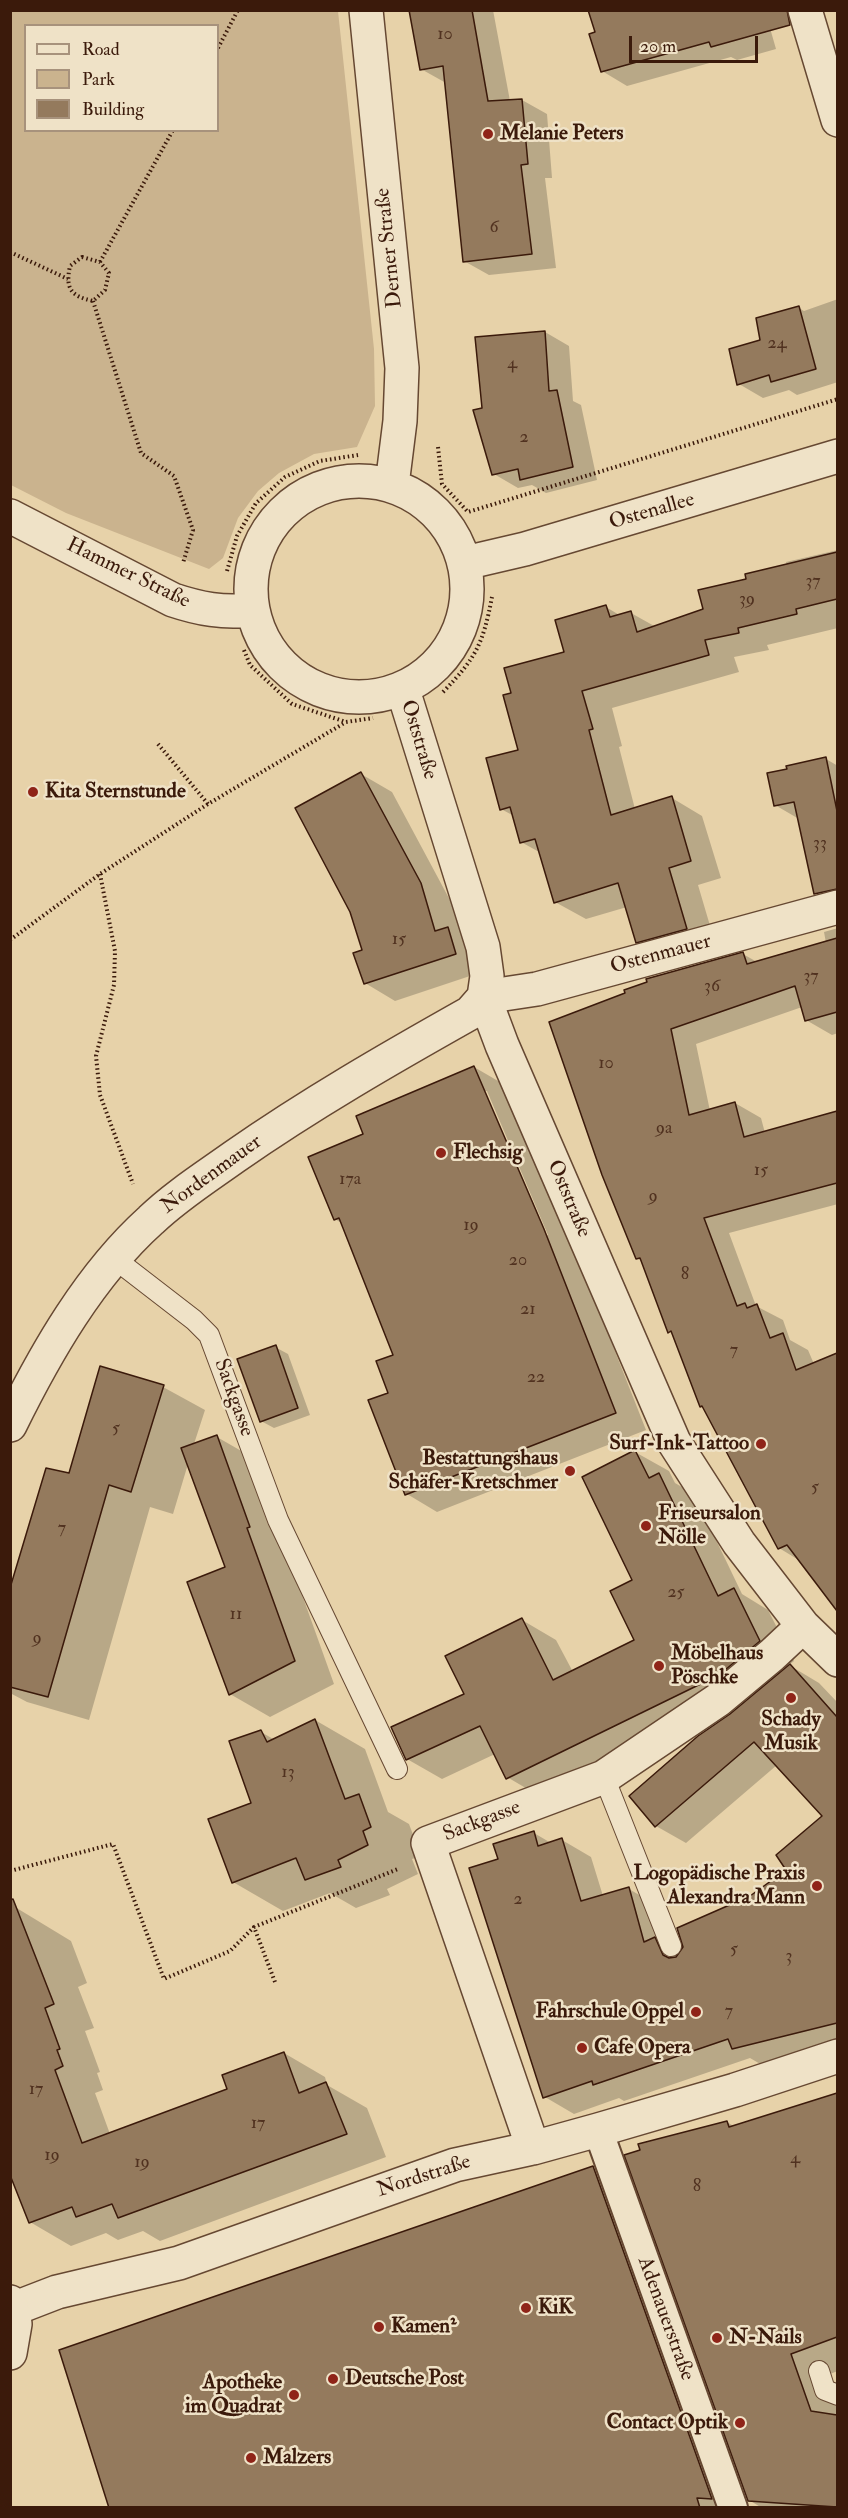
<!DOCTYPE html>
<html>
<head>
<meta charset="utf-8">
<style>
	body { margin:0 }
	#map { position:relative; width:848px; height:2518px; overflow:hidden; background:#e7d2a9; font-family:"IM FELL Double Pica",serif }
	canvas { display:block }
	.frame { position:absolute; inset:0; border:12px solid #3b1a0b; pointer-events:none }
	.legend { position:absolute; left:24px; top:24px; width:195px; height:108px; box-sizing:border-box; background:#efe2c7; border:2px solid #a7927c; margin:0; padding:8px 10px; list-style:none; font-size:18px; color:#3b1a0b }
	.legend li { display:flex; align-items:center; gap:12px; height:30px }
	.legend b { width:30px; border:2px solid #a7927c }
	.scale { position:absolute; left:629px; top:36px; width:129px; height:27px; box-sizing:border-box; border:3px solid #3b1a0b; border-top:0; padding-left:8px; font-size:18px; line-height:21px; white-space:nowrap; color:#3b1a0b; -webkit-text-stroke:4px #efe2c7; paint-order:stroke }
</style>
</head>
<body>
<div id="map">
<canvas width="848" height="2518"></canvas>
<div class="frame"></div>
<ul class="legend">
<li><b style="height:8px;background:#efe2c7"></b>Road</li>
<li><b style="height:16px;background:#cab38e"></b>Park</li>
<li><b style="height:16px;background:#947a5d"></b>Building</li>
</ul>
<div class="scale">20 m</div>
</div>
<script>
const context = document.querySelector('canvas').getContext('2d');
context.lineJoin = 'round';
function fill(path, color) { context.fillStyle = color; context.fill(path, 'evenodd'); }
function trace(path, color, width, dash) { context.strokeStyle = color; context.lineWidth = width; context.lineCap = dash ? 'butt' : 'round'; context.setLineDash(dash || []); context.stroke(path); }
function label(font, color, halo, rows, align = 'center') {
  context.font = font + ' "IM FELL Double Pica",serif'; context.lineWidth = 5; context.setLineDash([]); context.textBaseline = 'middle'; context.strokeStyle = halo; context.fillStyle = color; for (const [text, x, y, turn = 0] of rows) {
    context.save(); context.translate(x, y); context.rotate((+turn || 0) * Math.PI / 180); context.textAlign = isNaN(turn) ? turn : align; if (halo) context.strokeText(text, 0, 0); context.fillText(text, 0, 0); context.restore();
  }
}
fill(new Path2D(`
	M 10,11 L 338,11 L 374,349 L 375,406 L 357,447 L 314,454 L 279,473 L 258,491 L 238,518 L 223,558 L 209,569 L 66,513 L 11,485 ZM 26,26 L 218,26 L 218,130 L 26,130 Z`), '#cab38e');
fill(new Path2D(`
	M 410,10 L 493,10 L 510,101 L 522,100 L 547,114 L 552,178 L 545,178 L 556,268 L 489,275 L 464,261 L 446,83 L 421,69 Z
	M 766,14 L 776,49 L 737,60 L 731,57 L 627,86 L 602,71 L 597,33 Z
	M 838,299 L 838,382 L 797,395 L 789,390 L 763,398 L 739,384 L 761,341 L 799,308 L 804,311 Z
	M 545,332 L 569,346 L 573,401 L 581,405 L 597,480 L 546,493 L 532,485 L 518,488 L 494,474 L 484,409 Z
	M 838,550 L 838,628 L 767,645 L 769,650 L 734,657 L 739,672 L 612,708 L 622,746 L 619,747 L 635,809 L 672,798 L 702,816 L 721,878 L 698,885 L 716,946 L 667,959 L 637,942 L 627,907 L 586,919 L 555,902 L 541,853 L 521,842 L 514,816 L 501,809 L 519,751 L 513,694 L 565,653 L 606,607 L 621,616 L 631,613 L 656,627 L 705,610 L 748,580 L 787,566 L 786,562 Z
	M 826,759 L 838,766 L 838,906 L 815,893 L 799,819 L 775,805 Z
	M 361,774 L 392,792 L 451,902 L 462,937 L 478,947 L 485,971 L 395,1001 L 365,983 Z
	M 838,928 L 838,1033 L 832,1035 L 806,1020 L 802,1007 L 696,1044 L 710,1111 L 735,1103 L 761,1118 L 765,1133 L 838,1113 L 838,1204 L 729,1233 L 756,1306 L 783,1320 L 790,1340 L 808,1350 L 814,1364 L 838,1355 L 838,1606 L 802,1562 L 779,1548 L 704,1408 L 701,1406 L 642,1261 L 637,1258 L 551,1023 L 743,954 L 757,962 L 826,943 L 824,932 Z
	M 474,1067 L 505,1085 L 574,1247 L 646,1430 L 437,1512 L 407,1494 L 390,1393 L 395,1355 L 343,1224 L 335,1219 L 365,1135 ZM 483,1091 L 487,1091 L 548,1235 L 545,1236 Z
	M 275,1347 L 288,1354 L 310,1415 L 274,1428 L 261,1421 Z
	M 163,1387 L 205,1410 L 194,1444 L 217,1437 L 257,1460 L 286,1550 L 334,1684 L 270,1717 L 230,1694 L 227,1568 L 188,1464 L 173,1514 L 150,1507 L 89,1720 L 27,1702 L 10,1693 L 10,1593 L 70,1475 Z
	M 635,1452 L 669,1471 L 675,1483 L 694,1494 L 742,1594 L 768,1610 L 794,1661 L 789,1665 L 819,1683 L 838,1703 L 838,2046 L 762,2065 L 750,2058 L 624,2101 L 619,2098 L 574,2114 L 545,2097 L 499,1860 L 534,1833 L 551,1843 L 562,1840 L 591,1857 L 603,1896 L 629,1889 L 658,1906 L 670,1948 L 680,1954 L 788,1870 L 824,1817 L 777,1765 L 686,1843 L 656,1826 L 731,1716 L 756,1693 L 541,1797 L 507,1777 L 495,1754 L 442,1779 L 407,1759 L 466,1694 L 522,1620 L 556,1640 L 573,1672 L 636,1641 L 634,1581 Z
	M 315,1720 L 365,1749 L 388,1812 L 409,1824 L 421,1856 L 412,1859 L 418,1874 L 387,1889 L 390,1895 L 356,1908 L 330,1893 L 283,1911 L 233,1882 L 253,1804 L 261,1732 L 275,1740 Z
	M 15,1907 L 71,1941 L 87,1983 L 78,1987 L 94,2028 L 85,2031 L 100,2072 L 97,2073 L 103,2090 L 95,2093 L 110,2134 L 229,2090 L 284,2053 L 325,2077 L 327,2085 L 367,2108 L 386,2157 L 160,2241 L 143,2231 L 118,2240 L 106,2233 L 71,2246 L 30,2222 Z
	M 838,2095 L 838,2371 L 827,2375 L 838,2405 L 838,2508 L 762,2508 L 749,2500 L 727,2122 L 735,2127 Z
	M 593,2167 L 627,2187 L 742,2508 L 111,2508 Z`), '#0003');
const building = new Path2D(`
	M 409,10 L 472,10 L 488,101 L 522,99 L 528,164 L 521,165 L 532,254 L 463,262 L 443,66 L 420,70 Z
	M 588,10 L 787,10 L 790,25 L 711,47 L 709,42 L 601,72 L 589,34 L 595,32 Z
	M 799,306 L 816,369 L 771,382 L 769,375 L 737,385 L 729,349 L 760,340 L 756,318 Z
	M 545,331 L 549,391 L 557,390 L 573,467 L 520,480 L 518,469 L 492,475 L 473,410 L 482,408 L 475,337 Z
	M 837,552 L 837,599 L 796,609 L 797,614 L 738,628 L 739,633 L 705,640 L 709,655 L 582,691 L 593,729 L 589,730 L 611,815 L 672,796 L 691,861 L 669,868 L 687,929 L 636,943 L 618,883 L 554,903 L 535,839 L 520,843 L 510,807 L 500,810 L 486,758 L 518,750 L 503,695 L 511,693 L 504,668 L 564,652 L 555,620 L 606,605 L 610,617 L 631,611 L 637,632 L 703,609 L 698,590 L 746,579 L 745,574 Z
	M 826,757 L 837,811 L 837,889 L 814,894 L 794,802 L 774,806 L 767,773 L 787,769 L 786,766 Z
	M 361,772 L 421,883 L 435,931 L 448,927 L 456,954 L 364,984 L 353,953 L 362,950 L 350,912 L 295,808 Z
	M 837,938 L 837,1012 L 805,1021 L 795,986 L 671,1029 L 689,1115 L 735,1102 L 744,1137 L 837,1111 L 837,1183 L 704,1218 L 737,1306 L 745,1303 L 747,1308 L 757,1304 L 770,1338 L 783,1333 L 796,1370 L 837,1353 L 837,1611 L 787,1545 L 778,1549 L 702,1406 L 700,1407 L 671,1331 L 668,1333 L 640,1258 L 636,1259 L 602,1175 L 549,1022 L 625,993 L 624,990 L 647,982 L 646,979 L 743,952 L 747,964 Z
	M 474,1066 L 544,1229 L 616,1413 L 405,1495 L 368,1400 L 388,1393 L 376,1361 L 393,1355 L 339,1218 L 334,1220 L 308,1157 L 363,1134 L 356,1116 Z
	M 276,1345 L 298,1408 L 260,1422 L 237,1359 Z
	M 100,1366 L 164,1385 L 131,1492 L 109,1485 L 48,1697 L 10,1687 L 10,1588 L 46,1468 L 69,1473 Z
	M 217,1435 L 250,1527 L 247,1528 L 295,1661 L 229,1695 L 187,1582 L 225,1567 L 181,1448 Z
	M 635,1450 L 649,1478 L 659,1473 L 718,1596 L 734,1588 L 760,1641 L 719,1675 L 506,1779 L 480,1726 L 406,1760 L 391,1727 L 464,1694 L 445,1656 L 522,1618 L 553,1680 L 634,1640 L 610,1591 L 632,1580 L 582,1477 Z
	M 790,1664 L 837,1717 L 837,2023 L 732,2049 L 728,2039 L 593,2085 L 592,2081 L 543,2098 L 469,1868 L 498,1859 L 493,1844 L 534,1831 L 538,1846 L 562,1838 L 581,1901 L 629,1887 L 644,1942 L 655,1937 L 663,1955 L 669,1958 L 676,1957 L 683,1947 L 677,1928 L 750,1896 L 786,1870 L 776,1855 L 822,1816 L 754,1742 L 655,1827 L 629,1796 L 698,1736 L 730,1714 Z
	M 315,1719 L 345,1799 L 359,1794 L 371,1827 L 363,1831 L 368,1845 L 338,1860 L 341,1867 L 305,1880 L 296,1858 L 232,1883 L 208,1819 L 251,1803 L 229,1741 L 261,1730 L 267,1742 Z
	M 13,1899 L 54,2004 L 45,2008 L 60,2049 L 57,2050 L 63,2066 L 55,2070 L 82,2143 L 227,2089 L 222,2075 L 284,2052 L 299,2093 L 326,2082 L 347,2134 L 118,2218 L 112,2204 L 76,2217 L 72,2207 L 29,2223 L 10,2175 L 10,1900 Z
	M 837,2093 L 837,2337 L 791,2354 L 811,2411 L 837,2415 L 837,2507 L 748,2501 L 624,2155 L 640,2150 L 638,2144 L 727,2121 L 729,2127 Z
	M 593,2166 L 712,2499 L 697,2498 L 700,2508 L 109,2508 L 59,2350 Z`);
fill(building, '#947a5d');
trace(building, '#3b1a0b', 1.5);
const service = new Path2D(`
	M 115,1259 L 194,1320 L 209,1335 L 278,1520 L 397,1769
	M 604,1777 L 671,1946
	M 819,2371 L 825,2390 L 838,2395`);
const pedestrian = new Path2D(`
	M 598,2130 L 733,2508`);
const minor = new Path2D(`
	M 805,10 L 838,120
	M 838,907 L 537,989 L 484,997 L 502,1045 L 674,1442 L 739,1543 L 803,1626 L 838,1660
	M 533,2148 L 428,1843 L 604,1777 L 718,1700 L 772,1655 L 803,1626
	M 13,2309 L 57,2292 L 179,2263 L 455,2165 L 533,2148 L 598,2130 L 735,2090 L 838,2056`);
const tertiary = new Path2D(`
	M 366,10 L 402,368 L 400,421 L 392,485
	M251 589a108 108 0 1 1 216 0a108 108 0 1 1-216 0Z
	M 10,516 L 173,600 C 200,609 223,613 251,610
	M 465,563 L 525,549 L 838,456
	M 10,1425 C 46,1352 90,1275 151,1220 C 176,1196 206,1177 234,1157 C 310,1104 390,1058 470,1013 L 484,997 L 487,976 L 483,947 L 403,690
	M 10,2302 L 15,2324 L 10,2353`);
trace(service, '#664832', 22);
trace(pedestrian, '#664832', 32);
trace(minor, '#664832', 36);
trace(tertiary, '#664832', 36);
trace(new Path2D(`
	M 218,48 L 238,10
	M 10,252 L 68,279
	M 82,257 L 100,262 L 109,273 L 105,290 L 93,301 C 71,296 65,289 70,266 Z
	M 100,262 L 173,130
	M 93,301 L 141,453 L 174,476 L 193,530 L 183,563
	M 438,447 L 442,484 L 468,512 L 838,399
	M 227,571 L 237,536 L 256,503 L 285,477 L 320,461 L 358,455
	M 244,650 L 250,665 L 292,704 L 346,722 L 373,718
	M 443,692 C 476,658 483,644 492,597
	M 158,744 L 208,804 L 346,722
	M 100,874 L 115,951 L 114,985 L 96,1056 L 100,1095 L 133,1184
	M 10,940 L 100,874 L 208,804
	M 10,1871 L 113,1844 L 164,1979 L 230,1951 L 254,1927
	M 275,1982 L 254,1927 L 398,1869`), '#3b1a0b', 4, [1.5, 3]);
trace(service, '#efe2c7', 20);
trace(pedestrian, '#efe2c7', 28);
trace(minor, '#efe2c7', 33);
trace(tertiary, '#efe2c7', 33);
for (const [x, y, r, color] of [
	[488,134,6,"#8f2418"],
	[33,792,6,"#8f2418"],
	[441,1153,6,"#8f2418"],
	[761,1444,6,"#8f2418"],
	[570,1471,6,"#8f2418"],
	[646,1526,6,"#8f2418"],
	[659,1666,6,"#8f2418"],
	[791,1698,6,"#8f2418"],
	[817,1886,6,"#8f2418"],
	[696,2012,6,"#8f2418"],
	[582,2048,6,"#8f2418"],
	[526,2308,6,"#8f2418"],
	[379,2327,6,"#8f2418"],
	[717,2338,6,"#8f2418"],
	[333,2379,6,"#8f2418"],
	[294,2395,6,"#8f2418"],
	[740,2423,6,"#8f2418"],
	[251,2458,6,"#8f2418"]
]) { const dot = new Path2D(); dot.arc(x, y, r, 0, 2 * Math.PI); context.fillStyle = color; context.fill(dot); trace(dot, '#efe2c7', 2); }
label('18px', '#513220', null, [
	["10",445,35],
	["6",494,228],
	["24",777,344],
	["4",512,364],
	["2",524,438],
	["37",813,582],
	["39",747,600],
	["33",820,844],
	["15",399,940],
	["37",811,977],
	["36",712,987],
	["10",606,1064],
	["9a",664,1129],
	["15",761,1171],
	["17a",350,1180],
	["9",653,1197],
	["19",471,1226],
	["20",518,1261],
	["8",685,1275],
	["21",528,1310],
	["7",734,1351],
	["22",536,1378],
	["5",116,1429],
	["5",815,1488],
	["7",62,1529],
	["25",676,1593],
	["11",236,1615],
	["9",37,1639],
	["13",288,1773],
	["2",518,1900],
	["5",734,1950],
	["3",789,1957],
	["7",729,2012],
	["17",36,2090],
	["17",258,2124],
	["19",52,2156],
	["4",795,2159],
	["19",142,2163],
	["8",697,2187]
]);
label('bold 21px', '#3b1a0b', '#efe2c7', [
	["Melanie Peters",500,134],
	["Kita Sternstunde",45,792],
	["Flechsig",453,1153],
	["Surf-Ink-Tattoo",749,1444,"right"],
	["Bestattungshaus",558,1459,"right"],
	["Schäfer-Kretschmer",558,1483,"right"],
	["Friseursalon",658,1514],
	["Nölle",658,1538],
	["Möbelhaus",671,1654],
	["Pöschke",671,1678],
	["Schady",791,1720,"center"],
	["Musik",791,1744,"center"],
	["Logopädische Praxis",805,1874,"right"],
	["Alexandra Mann",805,1898,"right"],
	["Fahrschule Oppel",684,2012,"right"],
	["Cafe Opera",594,2048],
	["KiK",538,2308],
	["Kamen²",391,2327],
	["N-Nails",729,2338],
	["Deutsche Post",345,2379],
	["Apotheke",282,2383,"right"],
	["im Quadrat",282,2407,"right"],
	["Contact Optik",728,2423,"right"],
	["Malzers",263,2458]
], 'left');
label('21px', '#3b1a0b', '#efe2c7', [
	["Derner Straße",390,248,-96],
	["Ostenallee",652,512,-16],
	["Hammer Straße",128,574,26],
	["Oststraße",418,740,73],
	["Ostenmauer",661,955,-15],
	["Nordenmauer",212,1175,-36],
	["Oststraße",568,1199,67],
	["Sackgasse",233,1398,70],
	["Sackgasse",482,1822,-21],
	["Nordstraße",424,2177,-18],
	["Adenauerstraße",665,2319,70]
]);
</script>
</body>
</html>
